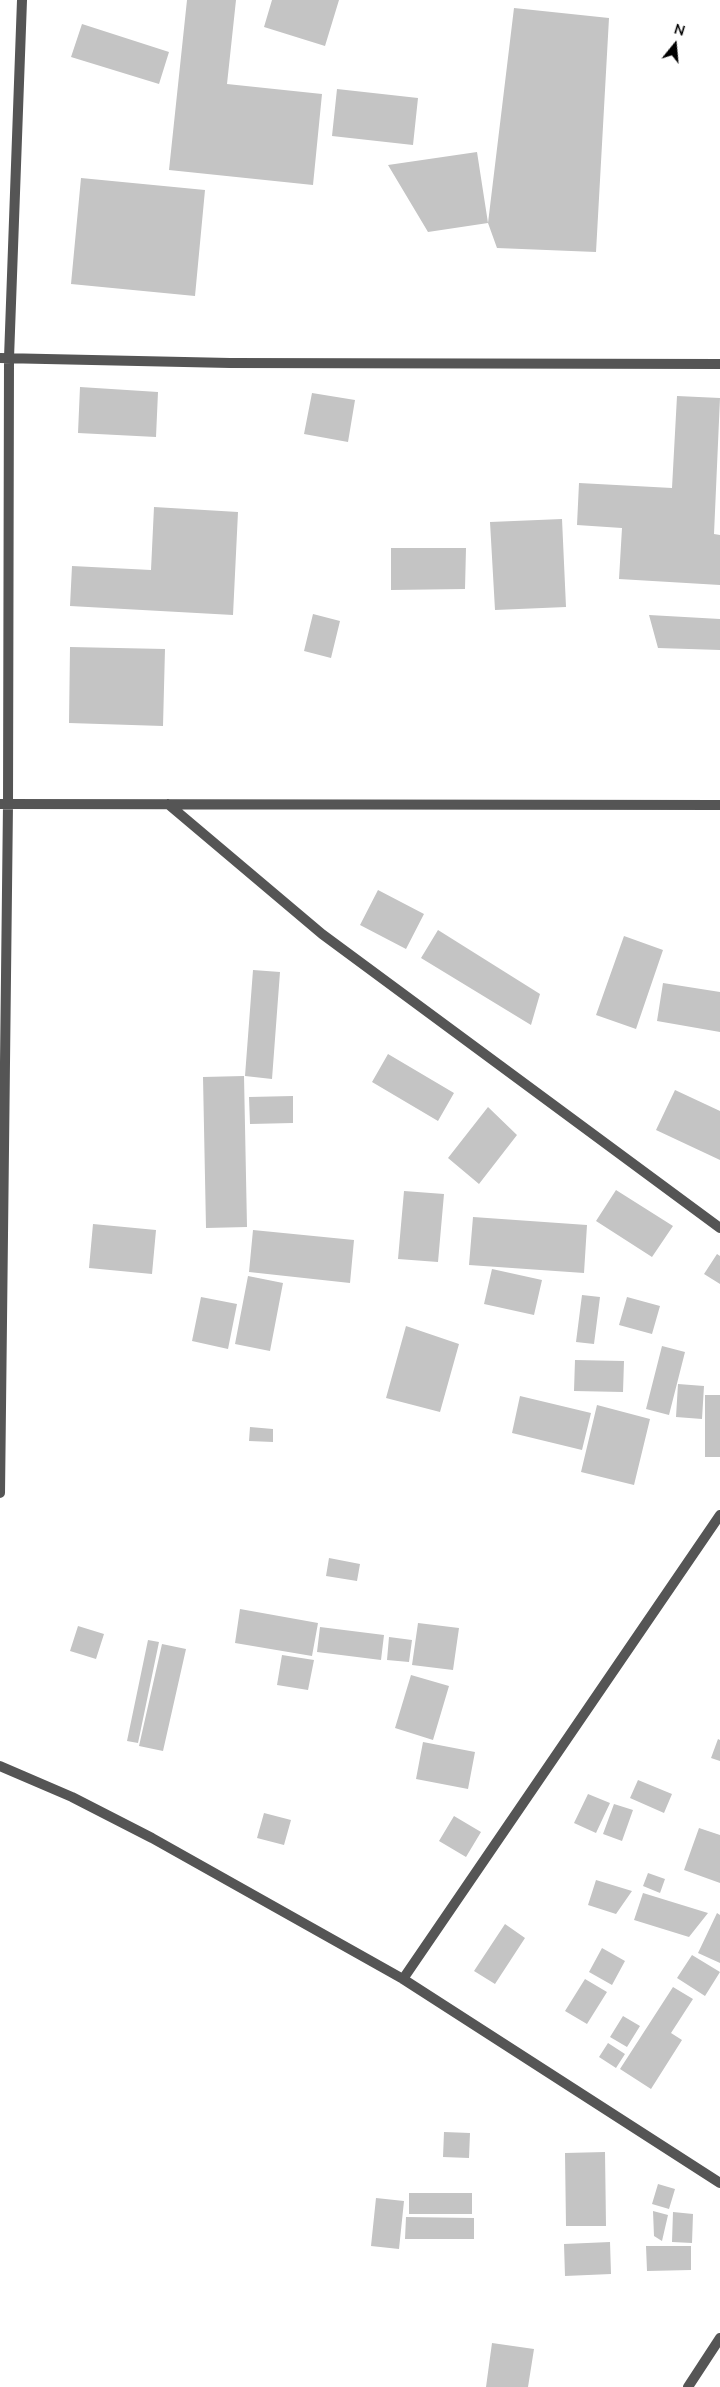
<!DOCTYPE html>
<html>
<head>
<meta charset="utf-8">
<style>
	body { margin:0 }
	#map { position:relative; width:720px; height:2387px; overflow:hidden; background:#fff; font-family:"Nunito Sans",sans-serif }
	canvas { display:block }
	.north { position:absolute; left:650px; top:20px; width:50px; height:50px; -webkit-text-stroke:4px #fff; paint-order:stroke; rotate:17deg; font-size:14px; font-weight:700; line-height:20px; text-align:center; color:#000 }
	.north::after { content:''; display:block; margin:auto; width:18px; height:22px; background:#000; clip-path:polygon(50% 0,100% 100%,50% 72%,0 100%) }
</style>
</head>
<body>
<div id="map">
<canvas width="720" height="2387"></canvas>
<div class="north">N</div>
</div>
<script>
const context = document.querySelector('canvas').getContext('2d');
context.lineJoin = 'round';
function fill(path, color) { context.fillStyle = color; context.fill(path, 'evenodd'); }
function trace(path, color, width, dash) { context.strokeStyle = color; context.lineWidth = width; context.lineCap = dash ? 'butt' : 'round'; context.setLineDash(dash || []); context.stroke(path); }
fill(new Path2D(`
	M 187,0 L 236,0 L 227,84 L 322,94 L 313,185 L 169,170 Z
	M 272,0 L 339,0 L 325,46 L 264,27 Z
	M 514,8 L 609,18 L 596,252 L 497,248 L 488,223 Z
	M 82,24 L 169,52 L 159,84 L 71,57 Z
	M 337,89 L 418,98 L 413,145 L 332,136 Z
	M 477,152 L 488,223 L 428,232 L 388,165 Z
	M 81,178 L 205,190 L 195,296 L 71,284 Z
	M 80,387 L 158,392 L 156,437 L 78,433 Z
	M 312,393 L 355,400 L 348,442 L 304,434 Z
	M 677,396 L 720,398 L 714,534 L 720,535 L 720,585 L 619,579 L 622,528 L 577,525 L 579,483 L 672,488 Z
	M 154,507 L 238,512 L 233,615 L 70,606 L 72,566 L 151,570 Z
	M 562,519 L 566,607 L 495,610 L 490,522 Z
	M 391,548 L 466,548 L 465,589 L 391,590 Z
	M 313,614 L 340,621 L 331,658 L 304,651 Z
	M 649,615 L 720,619 L 720,650 L 658,648 Z
	M 70,647 L 165,649 L 163,726 L 69,723 Z
	M 378,890 L 424,914 L 406,949 L 360,925 Z
	M 438,930 L 540,994 L 531,1025 L 421,958 Z
	M 624,936 L 663,950 L 636,1029 L 596,1015 Z
	M 253,970 L 280,972 L 272,1079 L 245,1076 Z
	M 663,983 L 720,992 L 720,1032 L 657,1021 Z
	M 388,1054 L 454,1093 L 438,1121 L 372,1082 Z
	M 244,1076 L 247,1227 L 206,1228 L 203,1077 Z
	M 675,1090 L 720,1111 L 720,1160 L 656,1130 Z
	M 293,1096 L 293,1123 L 250,1124 L 249,1097 Z
	M 488,1107 L 517,1135 L 479,1184 L 448,1158 Z
	M 616,1190 L 673,1226 L 652,1257 L 596,1221 Z
	M 404,1191 L 444,1194 L 438,1262 L 398,1259 Z
	M 473,1217 L 587,1225 L 584,1273 L 469,1265 Z
	M 93,1224 L 156,1230 L 152,1274 L 89,1268 Z
	M 253,1230 L 354,1240 L 350,1283 L 249,1272 Z
	M 717,1254 L 720,1256 L 720,1284 L 704,1274 Z
	M 492,1269 L 542,1280 L 534,1315 L 484,1304 Z
	M 248,1276 L 283,1283 L 270,1351 L 235,1344 Z
	M 582,1295 L 600,1297 L 594,1344 L 576,1342 Z
	M 201,1297 L 237,1304 L 228,1349 L 192,1341 Z
	M 627,1297 L 660,1306 L 652,1334 L 619,1325 Z
	M 406,1326 L 459,1344 L 440,1412 L 386,1398 Z
	M 662,1346 L 685,1352 L 669,1415 L 646,1409 Z
	M 575,1360 L 624,1361 L 623,1392 L 574,1391 Z
	M 678,1384 L 704,1386 L 702,1419 L 676,1417 Z
	M 705,1395 L 720,1395 L 720,1457 L 705,1457 Z
	M 520,1396 L 591,1413 L 582,1450 L 512,1433 Z
	M 597,1405 L 650,1419 L 634,1485 L 581,1472 Z
	M 250,1427 L 273,1429 L 273,1442 L 249,1441 Z
	M 329,1558 L 360,1564 L 357,1581 L 326,1576 Z
	M 240,1609 L 318,1623 L 312,1656 L 235,1643 Z
	M 418,1623 L 459,1628 L 453,1670 L 412,1665 Z
	M 78,1626 L 104,1634 L 96,1659 L 70,1651 Z
	M 320,1627 L 384,1635 L 381,1660 L 317,1652 Z
	M 389,1637 L 412,1640 L 409,1662 L 387,1660 Z
	M 148,1640 L 159,1642 L 138,1743 L 127,1741 Z
	M 162,1644 L 186,1649 L 163,1751 L 139,1746 Z
	M 282,1655 L 314,1660 L 308,1690 L 277,1685 Z
	M 411,1675 L 449,1686 L 433,1740 L 395,1728 Z
	M 718,1739 L 720,1740 L 720,1761 L 711,1758 Z
	M 423,1742 L 475,1752 L 468,1789 L 416,1779 Z
	M 638,1780 L 672,1794 L 664,1813 L 630,1798 Z
	M 588,1794 L 610,1803 L 596,1833 L 574,1823 Z
	M 614,1804 L 633,1810 L 622,1841 L 603,1834 Z
	M 264,1813 L 291,1820 L 284,1845 L 257,1838 Z
	M 454,1816 L 481,1832 L 466,1857 L 439,1841 Z
	M 699,1828 L 720,1835 L 720,1883 L 684,1870 Z
	M 648,1873 L 665,1879 L 660,1893 L 643,1886 Z
	M 596,1880 L 632,1891 L 616,1914 L 588,1905 Z
	M 643,1893 L 708,1913 L 689,1937 L 634,1920 Z
	M 717,1913 L 720,1915 L 720,1963 L 698,1953 Z
	M 505,1924 L 525,1938 L 495,1984 L 474,1971 Z
	M 602,1948 L 625,1961 L 612,1985 L 589,1972 Z
	M 692,1955 L 720,1972 L 705,1996 L 677,1978 Z
	M 585,1979 L 607,1992 L 587,2024 L 565,2011 Z
	M 673,1987 L 693,1999 L 671,2033 L 682,2040 L 651,2089 L 620,2069 Z
	M 623,2016 L 640,2026 L 627,2047 L 610,2037 Z
	M 608,2043 L 625,2054 L 616,2068 L 599,2057 Z
	M 444,2132 L 470,2133 L 469,2158 L 443,2157 Z
	M 605,2152 L 606,2226 L 566,2226 L 565,2153 Z
	M 658,2184 L 675,2189 L 669,2209 L 652,2204 Z
	M 409,2193 L 472,2193 L 472,2214 L 409,2214 Z
	M 376,2198 L 404,2201 L 399,2249 L 371,2246 Z
	M 653,2211 L 668,2215 L 662,2241 L 654,2236 Z
	M 673,2212 L 693,2214 L 692,2243 L 672,2242 Z
	M 406,2217 L 474,2218 L 474,2239 L 405,2239 Z
	M 610,2242 L 611,2274 L 565,2276 L 564,2244 Z
	M 646,2246 L 691,2246 L 691,2270 L 647,2271 Z
	M 492,2343 L 534,2349 L 528,2387 L 486,2387 Z`), '#c4c4c4');
trace(new Path2D(`
	M 0,358 L 230,363 L 720,364
	M 0,804 L 720,805
	M 168,804 L 322,934 L 720,1228
	M 0,1493 L 8,804 L 9,358 L 22,0
	M 0,1766 L 72,1797 L 152,1838 L 403,1979 L 720,2183
	M 403,1979 L 720,1515
	M 688,2387 L 720,2338`), '#555', 10);
</script>
</body>
</html>
